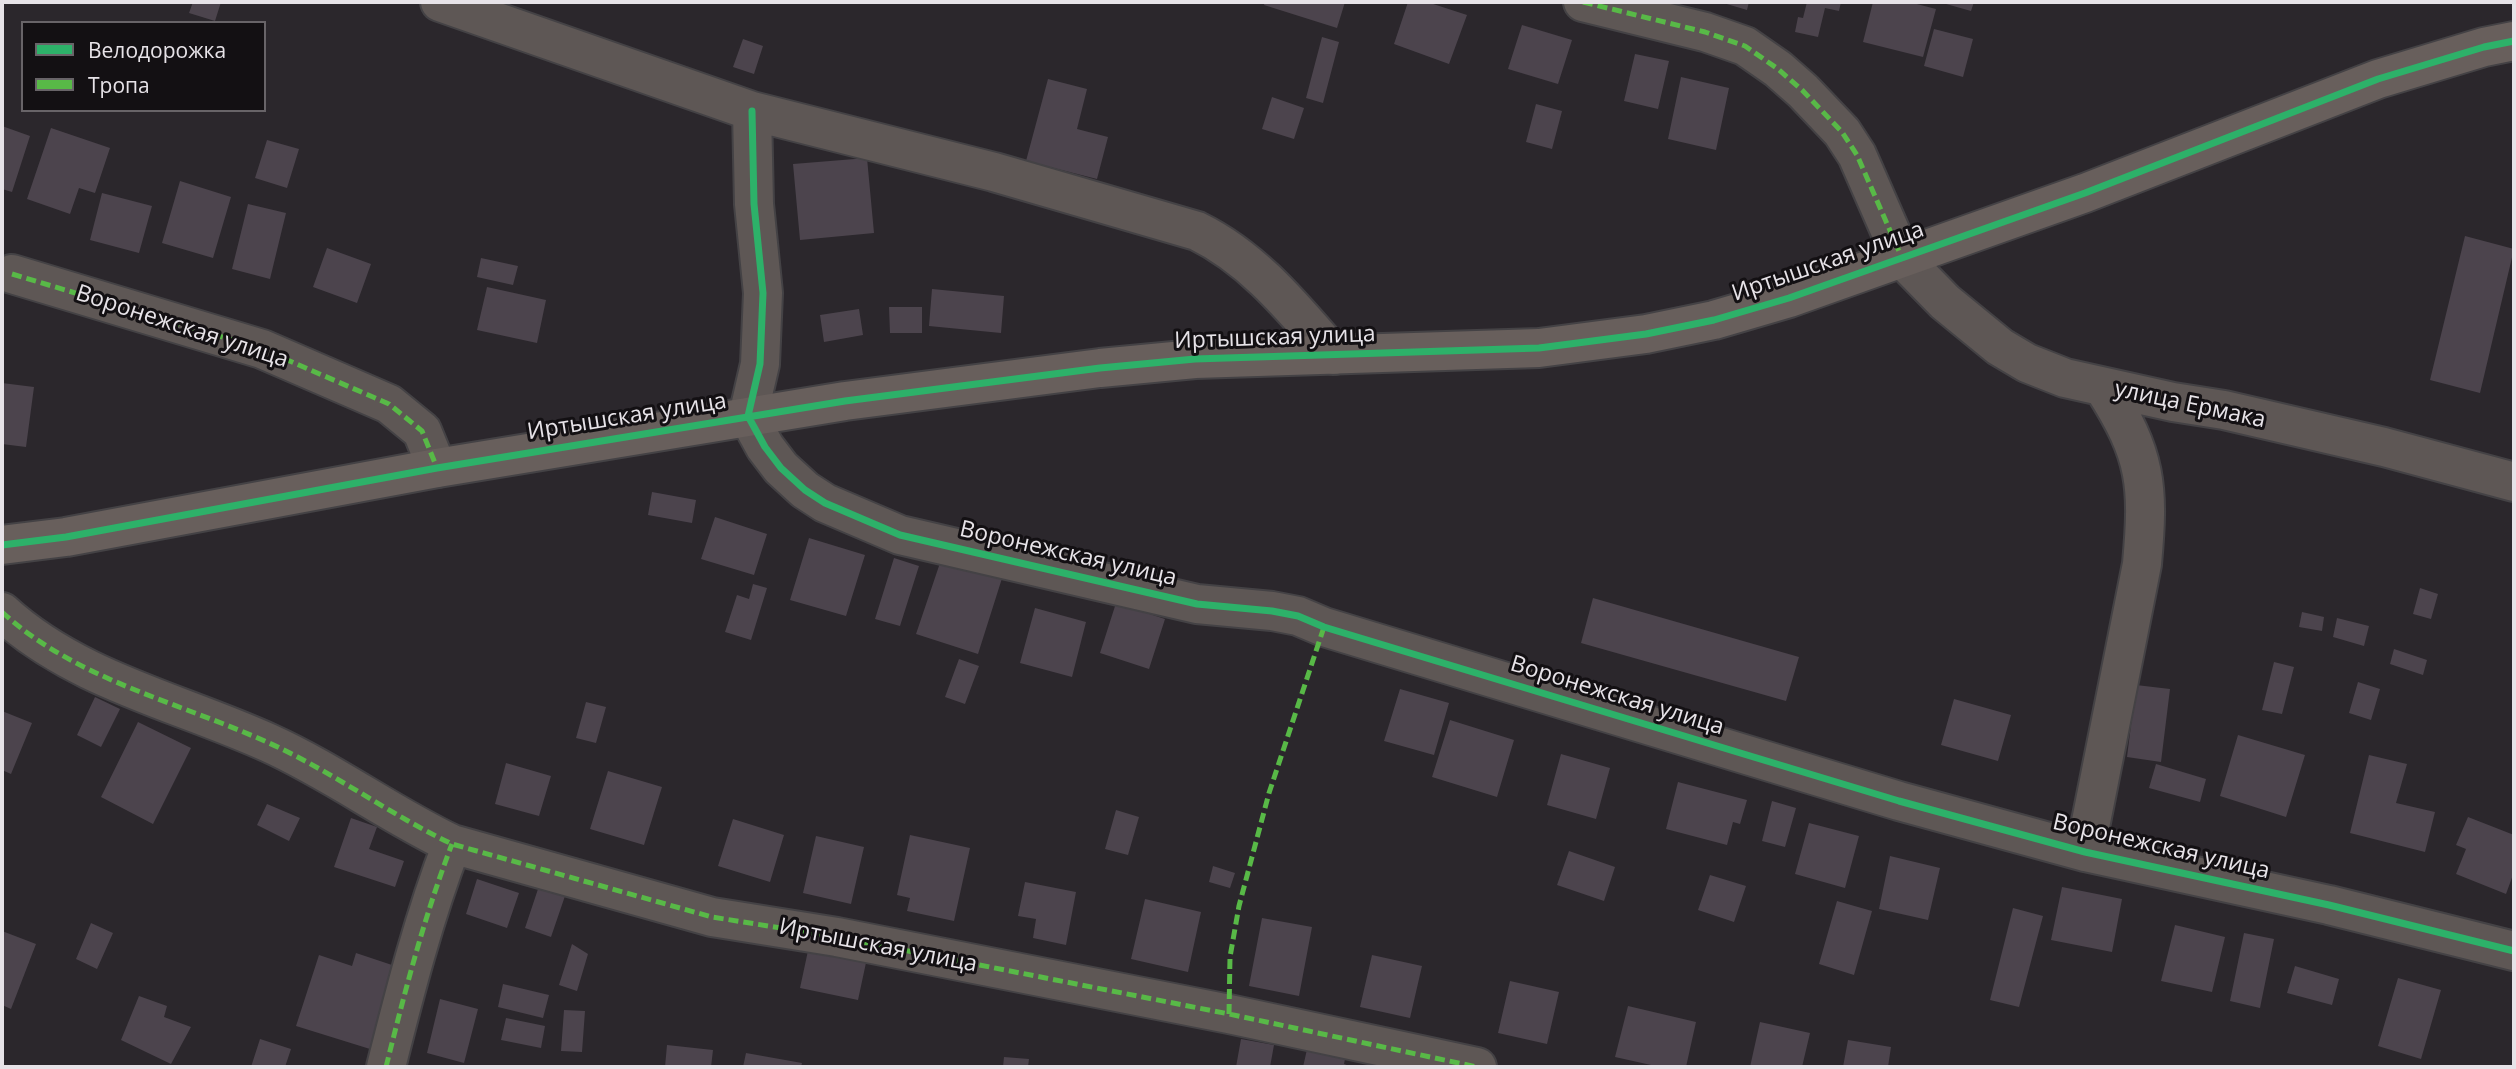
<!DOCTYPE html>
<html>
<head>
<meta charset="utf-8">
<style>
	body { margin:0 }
	#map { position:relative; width:2516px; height:1069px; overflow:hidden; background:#2b272c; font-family:"Open Sans",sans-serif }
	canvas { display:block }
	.frame { position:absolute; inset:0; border:4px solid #e7e3e8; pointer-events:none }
	.legend { position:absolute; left:21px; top:21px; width:245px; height:91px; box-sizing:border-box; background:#131013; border:2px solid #686468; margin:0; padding:9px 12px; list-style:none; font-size:21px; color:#e7e3e8 }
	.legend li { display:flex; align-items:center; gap:14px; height:35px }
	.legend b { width:35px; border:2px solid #686468 }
</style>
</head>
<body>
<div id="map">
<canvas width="2516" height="1069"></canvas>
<div class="frame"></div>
<ul class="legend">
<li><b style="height:9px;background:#2db169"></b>Велодорожка</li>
<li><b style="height:9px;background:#58b947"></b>Тропа</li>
</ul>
</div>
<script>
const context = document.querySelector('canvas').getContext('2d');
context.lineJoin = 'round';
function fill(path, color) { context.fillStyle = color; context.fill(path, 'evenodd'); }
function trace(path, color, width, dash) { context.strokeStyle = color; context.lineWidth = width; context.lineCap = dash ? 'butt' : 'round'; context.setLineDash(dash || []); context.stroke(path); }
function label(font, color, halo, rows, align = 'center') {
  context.font = font + ' "Open Sans",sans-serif'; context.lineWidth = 6; context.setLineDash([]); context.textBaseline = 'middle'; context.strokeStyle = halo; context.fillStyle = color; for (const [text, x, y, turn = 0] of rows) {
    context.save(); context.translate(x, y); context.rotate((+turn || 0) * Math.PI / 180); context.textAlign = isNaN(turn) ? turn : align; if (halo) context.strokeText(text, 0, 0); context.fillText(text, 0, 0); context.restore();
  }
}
fill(new Path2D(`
	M 193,2 L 221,2 L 215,21 L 189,13 Z
	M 1265,2 L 1345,2 L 1337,28 L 1264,5 Z
	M 1408,2 L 1427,2 L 1467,15 L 1449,64 L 1394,44 Z
	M 1720,2 L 1749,2 L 1747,10 Z
	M 1807,2 L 1841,2 L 1839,11 L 1825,8 L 1818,37 L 1795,32 L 1798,17 L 1803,18 Z
	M 1873,2 L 1909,2 L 1936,9 L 1923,57 L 1863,42 Z
	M 1939,2 L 1974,2 L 1971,11 Z
	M 1522,25 L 1572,40 L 1558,84 L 1508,69 Z
	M 1934,29 L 1973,39 L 1963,77 L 1924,66 Z
	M 1322,37 L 1339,42 L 1323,103 L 1306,98 Z
	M 743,39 L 763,46 L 754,74 L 733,67 Z
	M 1635,54 L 1669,61 L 1658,109 L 1624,101 Z
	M 1681,77 L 1729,88 L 1716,150 L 1668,139 Z
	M 1048,79 L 1087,89 L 1077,129 L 1108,137 L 1097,179 L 1026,161 Z
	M 1272,97 L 1304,108 L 1294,139 L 1262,129 Z
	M 1536,104 L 1562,111 L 1552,149 L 1526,142 Z
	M 2,126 L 30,136 L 12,192 L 2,189 Z
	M 51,128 L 110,148 L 95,193 L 79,188 L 70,214 L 27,199 Z
	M 267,140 L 299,149 L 287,188 L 255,178 Z
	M 867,158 L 874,233 L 800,240 L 793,164 Z
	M 180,181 L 231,197 L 213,258 L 162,243 Z
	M 102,193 L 152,206 L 139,253 L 90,240 Z
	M 248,204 L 286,213 L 270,279 L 232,269 Z
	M 2465,236 L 2514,249 L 2480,393 L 2430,380 Z
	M 327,248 L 371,264 L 357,303 L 313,287 Z
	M 481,258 L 518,266 L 513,285 L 477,277 Z
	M 487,287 L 546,300 L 537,343 L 477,330 Z
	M 932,289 L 1004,296 L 1001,333 L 929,326 Z
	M 889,307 L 922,307 L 922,333 L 890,333 Z
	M 859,309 L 863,335 L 824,342 L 820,315 Z
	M 2,383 L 34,387 L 26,447 L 2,444 Z
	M 652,492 L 696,500 L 692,523 L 648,515 Z
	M 715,517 L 767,534 L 754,575 L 701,559 Z
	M 809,538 L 865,555 L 846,616 L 790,600 Z
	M 894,558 L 919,566 L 900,626 L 875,619 Z
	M 941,560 L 1004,572 L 978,654 L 916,634 Z
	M 753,584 L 767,588 L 751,640 L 725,632 L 737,595 L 749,599 Z
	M 2420,588 L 2438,594 L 2431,619 L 2413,614 Z
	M 1593,598 L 1799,657 L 1786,701 L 1581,643 Z
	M 1116,603 L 1165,619 L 1149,669 L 1100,653 Z
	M 1035,608 L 1086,622 L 1072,677 L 1020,663 Z
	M 2302,612 L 2324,617 L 2322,631 L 2299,627 Z
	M 2337,618 L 2369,626 L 2364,646 L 2333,637 Z
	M 2394,649 L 2427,660 L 2423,675 L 2390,664 Z
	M 959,659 L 979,666 L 965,704 L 945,697 Z
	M 2274,662 L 2294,667 L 2282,714 L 2262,710 Z
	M 2358,682 L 2380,689 L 2371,720 L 2349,713 Z
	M 2136,685 L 2170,689 L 2161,762 L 2127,757 Z
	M 1400,689 L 1449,703 L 1434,755 L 1384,741 Z
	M 95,697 L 120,709 L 101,747 L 77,735 Z
	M 1954,699 L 2011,715 L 1998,761 L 1941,745 Z
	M 586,702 L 606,707 L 596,743 L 576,738 Z
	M 2,711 L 32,723 L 11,774 L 2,770 Z
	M 1450,720 L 1514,740 L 1497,797 L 1432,777 Z
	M 138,722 L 191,748 L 153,824 L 101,797 Z
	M 2238,735 L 2305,755 L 2286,817 L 2220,796 Z
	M 1561,754 L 1610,768 L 1596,819 L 1547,805 Z
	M 2369,755 L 2407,764 L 2396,803 L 2435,812 L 2425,852 L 2350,833 Z
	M 506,763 L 551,776 L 539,816 L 495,804 Z
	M 2156,764 L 2206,779 L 2200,802 L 2149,788 Z
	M 608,771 L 662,787 L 644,845 L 590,829 Z
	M 1678,782 L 1747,800 L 1740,824 L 1733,822 L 1727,845 L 1666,829 Z
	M 1772,801 L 1796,808 L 1785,847 L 1762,841 Z
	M 267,804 L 300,818 L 289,841 L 257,825 Z
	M 1116,810 L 1139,817 L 1128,855 L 1105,849 Z
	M 2468,817 L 2514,835 L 2514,872 L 2506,894 L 2456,874 L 2466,849 L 2456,845 Z
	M 351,818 L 377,827 L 369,849 L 404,861 L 395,887 L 334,867 Z
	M 733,819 L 784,835 L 770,882 L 718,866 Z
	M 1809,823 L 1859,836 L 1845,888 L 1795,874 Z
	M 910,835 L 970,848 L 954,921 L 907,911 L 910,898 L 897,895 Z
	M 816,836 L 864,847 L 851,904 L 803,893 Z
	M 1569,851 L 1615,867 L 1604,901 L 1557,885 Z
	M 1890,856 L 1940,868 L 1928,920 L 1879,909 Z
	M 1213,866 L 1235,873 L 1230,888 L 1209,882 Z
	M 1710,875 L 1746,886 L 1734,922 L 1698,910 Z
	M 477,879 L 519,893 L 507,928 L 466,914 Z
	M 1025,882 L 1076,892 L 1066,945 L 1033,938 L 1036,919 L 1018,916 Z
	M 539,886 L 565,896 L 551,937 L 525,928 Z
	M 2062,887 L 2122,899 L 2112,952 L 2051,940 Z
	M 1145,899 L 1201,912 L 1188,972 L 1131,959 Z
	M 1837,901 L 1872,911 L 1854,975 L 1819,964 Z
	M 2013,908 L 2043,916 L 2019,1007 L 1990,1000 Z
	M 1262,918 L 1312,927 L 1299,996 L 1249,986 Z
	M 91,923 L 113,933 L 97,969 L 76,959 Z
	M 2175,925 L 2225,937 L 2212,992 L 2161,981 Z
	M 2,931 L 36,944 L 11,1009 L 2,1005 Z
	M 2244,933 L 2274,939 L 2260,1008 L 2230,1001 Z
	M 572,944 L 588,954 L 577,991 L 559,985 Z
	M 809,946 L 867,958 L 858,1000 L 800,988 Z
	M 356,953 L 395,966 L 370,1049 L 296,1026 L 319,955 L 352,966 Z
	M 1372,955 L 1422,966 L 1410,1018 L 1360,1007 Z
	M 2295,966 L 2339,979 L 2332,1005 L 2287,993 Z
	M 2398,978 L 2441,990 L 2421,1059 L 2378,1046 Z
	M 1510,981 L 1559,992 L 1547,1044 L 1498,1033 Z
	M 503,984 L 549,995 L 543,1018 L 498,1007 Z
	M 139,996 L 167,1006 L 164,1017 L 191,1027 L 171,1064 L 121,1040 Z
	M 440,999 L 478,1009 L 464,1063 L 427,1053 Z
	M 1628,1006 L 1696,1022 L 1686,1067 L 1660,1067 L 1615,1057 Z
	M 564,1010 L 585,1011 L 582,1052 L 561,1051 Z
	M 506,1018 L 545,1026 L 541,1048 L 501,1040 Z
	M 1760,1022 L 1810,1033 L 1802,1067 L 1750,1067 Z
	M 260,1039 L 291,1049 L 285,1067 L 251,1067 Z
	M 1241,1039 L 1274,1045 L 1270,1067 L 1236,1067 Z
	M 1848,1040 L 1891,1047 L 1888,1067 L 1843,1067 Z
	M 667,1045 L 713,1050 L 711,1067 L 665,1067 Z
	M 1308,1045 L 1346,1054 L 1344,1064 L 1352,1067 L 1303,1067 Z
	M 746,1053 L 802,1063 L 801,1067 L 743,1067 Z
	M 1004,1057 L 1029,1059 L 1028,1067 L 1003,1067 Z`), '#4c444d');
const minor = new Path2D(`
	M 440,2 L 752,111 L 994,172 L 1197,231 C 1254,259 1293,308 1334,355
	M 1583,2 L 1705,32 L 1745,46 L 1778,69 L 1803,91 L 1842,132 L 1857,155 L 1902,258 L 1945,302 L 2000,347 L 2027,363 L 2065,378 L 2173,402 L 2224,410 L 2384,447 L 2514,482
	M 752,111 L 754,204 L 763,293 L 760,364 L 748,416 L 765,447 L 781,468 L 805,490 L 825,503 L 900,535 L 1197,604 L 1272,611 L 1298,616 L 1324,627 L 1899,801 L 2085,852 L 2329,905 L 2514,951
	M 12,274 L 262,349 L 389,404 L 422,431 L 437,468
	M 2,612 C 76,680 179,702 269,743 C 333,772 389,814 452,844 L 712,917 L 837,937 L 1229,1014 L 1477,1067
	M 2085,852 L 2142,564 C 2149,486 2147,455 2103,387
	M 386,1067 C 405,991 424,917 452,844`);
const major = new Path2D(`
	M 2,545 L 66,537 L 437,468 L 845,401 L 1100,368 L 1195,359 L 1539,348 L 1646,334 L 1714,320 L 1789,298 L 2085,193 L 2378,79 L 2484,47 L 2514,41`);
trace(minor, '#444245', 42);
trace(major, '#444245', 42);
trace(minor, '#5e5755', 38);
trace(major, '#685f5c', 38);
trace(new Path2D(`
	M 1583,2 L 1705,32 L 1745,46 L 1778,69 L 1803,91 L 1842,132 L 1857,155 L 1902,258
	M 12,274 L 262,349 L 389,404 L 422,431 L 437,468
	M 2,612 C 76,680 179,702 269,743 C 333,772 389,814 452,844 L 712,917 L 837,937 L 1229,1014 L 1477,1067
	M 1229,1014 L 1230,957 L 1239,906 L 1269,793 L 1324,627
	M 386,1067 C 405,991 424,917 452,844`), '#58b947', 5, [10, 5]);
trace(new Path2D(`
	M 748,416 L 765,447 L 781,468 L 805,490 L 825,503 L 900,535 L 1197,604 L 1272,611 L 1298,616 L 1324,627 L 1899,801 L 2085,852 L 2329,905 L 2514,951
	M 748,416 L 760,364 L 763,293 L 754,204 L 752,111
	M 2,545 L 66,537 L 437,468 L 845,401 L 1100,368 L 1195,359 L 1539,348 L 1646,334 L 1714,320 L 1789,298 L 2085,193 L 2378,79 L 2484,47 L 2514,41`), '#2db169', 7);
label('23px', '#e7e3e8', '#131013', [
	["Иртышская улица",1828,262,-19],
	["Воронежская улица",182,327,18],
	["Иртышская улица",1275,338,-2],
	["улица Ермака",2190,405,12],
	["Иртышская улица",627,417,-9],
	["Воронежская улица",1068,554,13],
	["Воронежская улица",1617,696,17],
	["Воронежская улица",2161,847,13],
	["Иртышская улица",878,946,11]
]);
</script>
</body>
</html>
